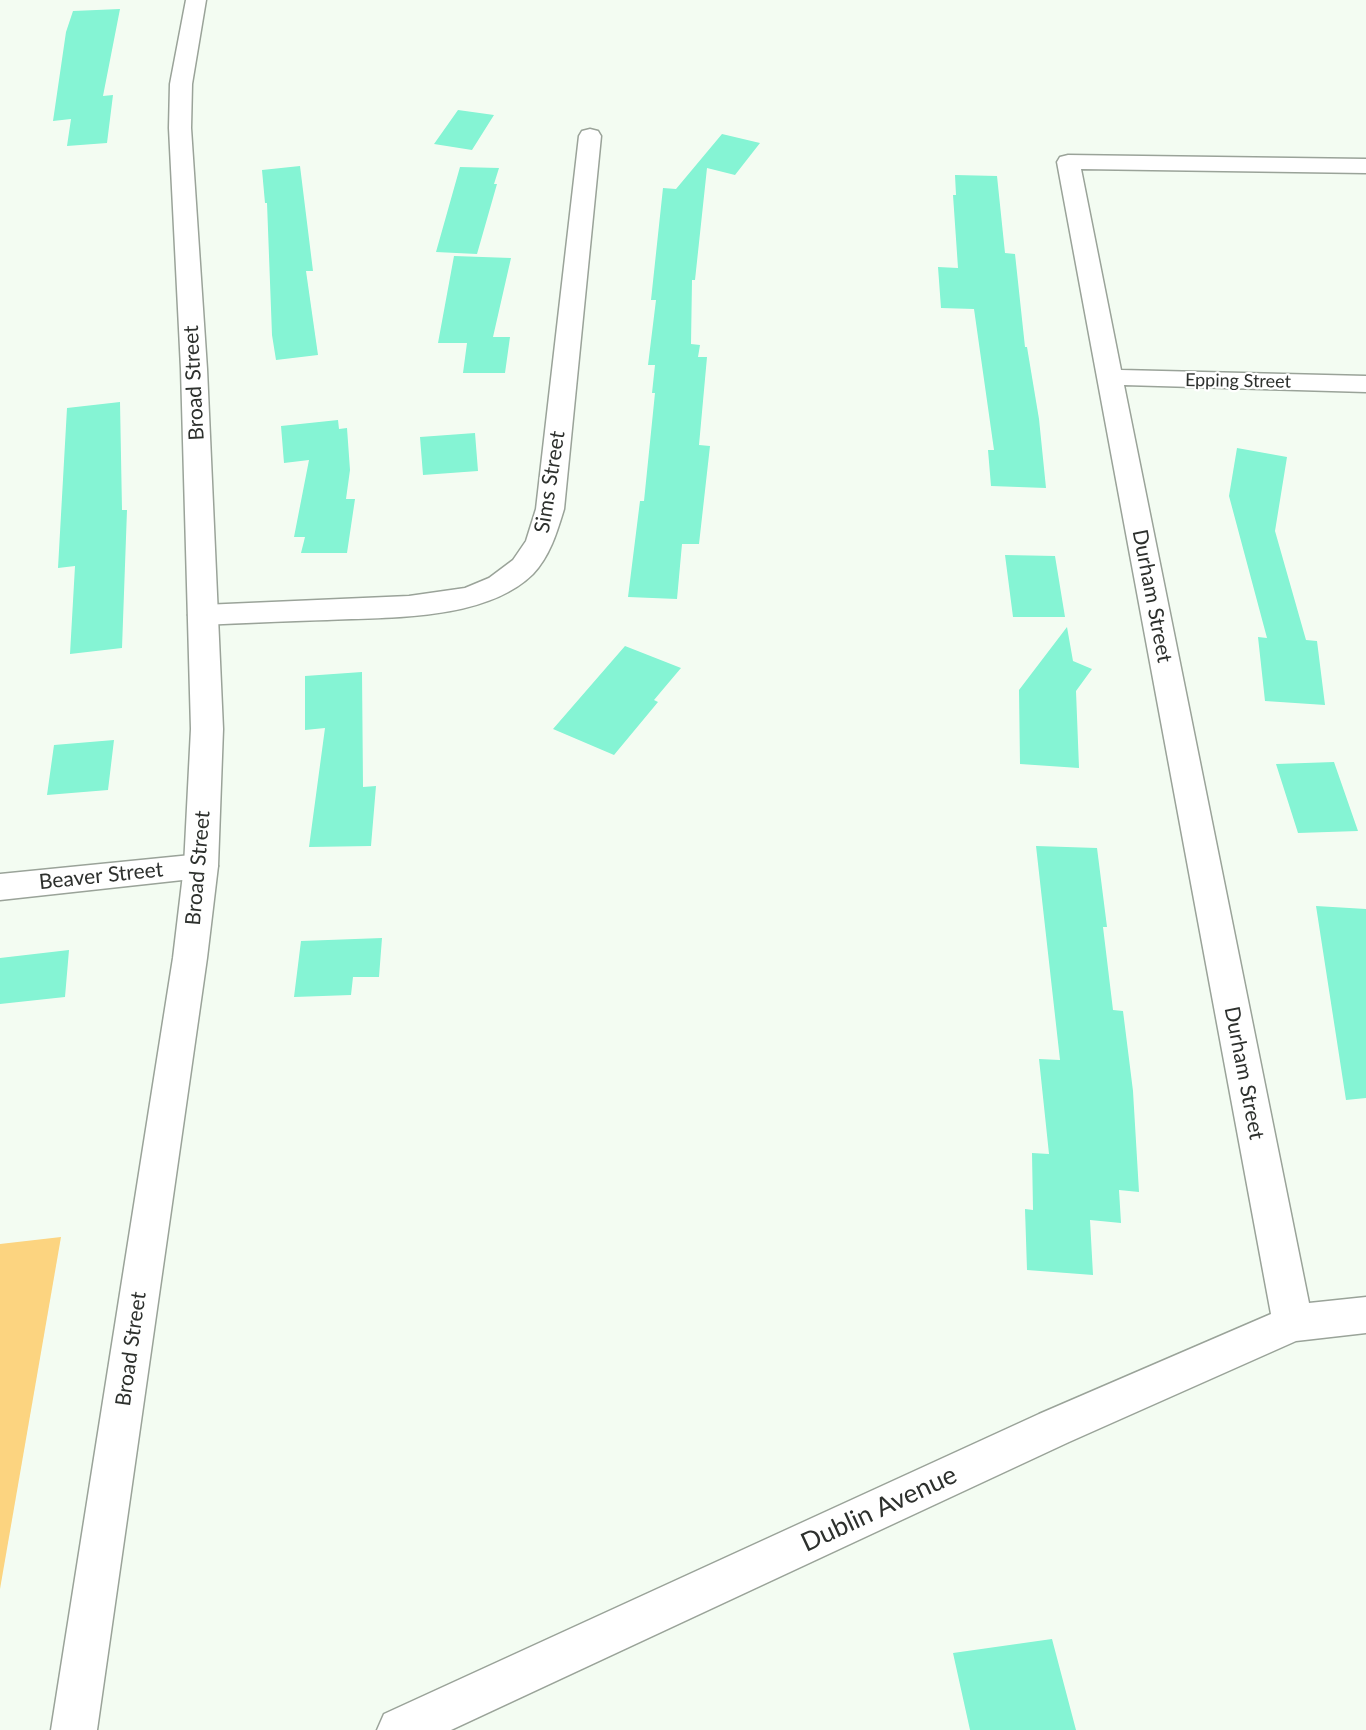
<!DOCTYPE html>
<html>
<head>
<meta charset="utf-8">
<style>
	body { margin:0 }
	canvas { display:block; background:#f3fcf2 }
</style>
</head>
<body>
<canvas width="1366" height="1730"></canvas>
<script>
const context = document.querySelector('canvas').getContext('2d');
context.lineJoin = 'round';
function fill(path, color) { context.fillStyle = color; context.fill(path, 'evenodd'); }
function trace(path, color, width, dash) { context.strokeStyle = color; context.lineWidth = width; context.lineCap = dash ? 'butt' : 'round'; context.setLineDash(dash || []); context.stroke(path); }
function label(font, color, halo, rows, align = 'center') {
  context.font = font + ' Lato,sans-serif'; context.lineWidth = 4.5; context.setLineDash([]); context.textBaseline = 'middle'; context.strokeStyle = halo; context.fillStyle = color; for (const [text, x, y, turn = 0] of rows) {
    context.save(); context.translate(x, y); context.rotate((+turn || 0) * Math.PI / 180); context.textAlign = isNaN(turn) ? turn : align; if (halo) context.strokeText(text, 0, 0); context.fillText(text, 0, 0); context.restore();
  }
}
fill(new Path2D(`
	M 61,1237 L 0,1589 L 0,1244 Z`), '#fcd480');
fill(new Path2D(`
	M 120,9 L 103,96 L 113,95 L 107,143 L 67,146 L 71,119 L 53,121 L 66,32 L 73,11 Z
	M 458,110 L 494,115 L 472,150 L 434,144 Z
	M 722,134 L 760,143 L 735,175 L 707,168 L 695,280 L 692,280 L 691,344 L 700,345 L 698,357 L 707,357 L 699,445 L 710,446 L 699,544 L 682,544 L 677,599 L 628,597 L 640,501 L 644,501 L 655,393 L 652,393 L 655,365 L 648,365 L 656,300 L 651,300 L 663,188 L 676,189 Z
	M 300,166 L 313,271 L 306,271 L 318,355 L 276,360 L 272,335 L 267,203 L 265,203 L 262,170 Z
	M 460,167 L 499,168 L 494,184 L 497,184 L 477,254 L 436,252 Z
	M 955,175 L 997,176 L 1005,253 L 1015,254 L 1025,347 L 1027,347 L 1039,419 L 1046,488 L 991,486 L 988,450 L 994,450 L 974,309 L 941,308 L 938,267 L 958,268 L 953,195 L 956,195 Z
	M 454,256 L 511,258 L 493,337 L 510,337 L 505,373 L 463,373 L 467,343 L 438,343 Z
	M 120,402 L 122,510 L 127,510 L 122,648 L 70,654 L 75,566 L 58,568 L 67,408 Z
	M 338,420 L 339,429 L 347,428 L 350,470 L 346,499 L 355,499 L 347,553 L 301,553 L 305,537 L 294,537 L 309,460 L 284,463 L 281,426 Z
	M 475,433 L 478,471 L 423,475 L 420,437 Z
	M 1237,448 L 1287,457 L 1275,531 L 1306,640 L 1317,641 L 1325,705 L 1265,701 L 1258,637 L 1267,638 L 1229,496 Z
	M 1005,555 L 1055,556 L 1065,617 L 1013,617 Z
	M 1067,627 L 1073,661 L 1092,669 L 1076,691 L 1079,768 L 1020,764 L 1019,690 Z
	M 625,646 L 681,668 L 654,700 L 658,702 L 614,755 L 553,729 Z
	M 362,672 L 363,787 L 376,786 L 371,846 L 309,847 L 325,728 L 305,730 L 305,676 Z
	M 114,740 L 108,790 L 47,795 L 54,745 Z
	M 1334,762 L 1358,831 L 1298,833 L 1276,764 Z
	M 1036,846 L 1097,848 L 1107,927 L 1103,927 L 1113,1010 L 1123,1011 L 1133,1091 L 1139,1192 L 1119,1190 L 1121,1223 L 1090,1220 L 1093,1275 L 1027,1270 L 1025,1209 L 1033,1210 L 1032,1153 L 1049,1154 L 1039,1059 L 1060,1060 Z
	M 1316,906 L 1366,909 L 1366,1098 L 1346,1100 Z
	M 382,938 L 379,977 L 353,977 L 351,995 L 294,997 L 301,941 Z
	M 69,950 L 65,997 L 0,1004 L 0,958 Z
	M 1052,1639 L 1076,1730 L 970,1730 L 953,1653 Z`), '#85f4d4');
const minor = new Path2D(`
	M 590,129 L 598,131 L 601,136 L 564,509 C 557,532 550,556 533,574 C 485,621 389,617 327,620 C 285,621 244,623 203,625 L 193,622 L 188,615 L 193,608 L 203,605 L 409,596 L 465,588 L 489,578 L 513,560 L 526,541 L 536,509 L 579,136 L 582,131 Z
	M 1068,155 L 1366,159 L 1366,173 L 1081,169 L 1121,370 L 1366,376 L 1366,392 L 1124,385 L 1309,1303 L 1366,1297 L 1366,1333 L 1296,1341 L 1069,1442 L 451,1730 L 377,1730 L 384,1714 L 1039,1414 L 1271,1314 L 1057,162 L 1060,157 Z
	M 201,854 L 213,857 L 218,866 L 213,875 L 201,878 L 0,900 L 0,874 Z`);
const major = new Path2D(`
	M 186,0 L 206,0 L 192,84 L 191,128 L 207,369 L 223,729 L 218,866 L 207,958 L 97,1730 L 51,1730 L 173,958 L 184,866 L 191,729 L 181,369 L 169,128 L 170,84 Z`);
trace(minor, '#9aa399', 3);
trace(major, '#9aa399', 3);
fill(minor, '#fff');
fill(major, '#fff');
label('18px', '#2d302d', '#fff', [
	["Epping Street",1238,381,1]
]);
label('21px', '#2d302d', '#fff', [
	["Broad Street",194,383,-93],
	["Sims Street",550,482,-81],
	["Durham Street",1152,596,79],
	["Broad Street",198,868,-85],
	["Beaver Street",101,876,-6],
	["Durham Street",1244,1073,79],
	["Broad Street",131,1349,-82]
]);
label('26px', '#2d302d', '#fff', [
	["Dublin Avenue",879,1509,-25]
]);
</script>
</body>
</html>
